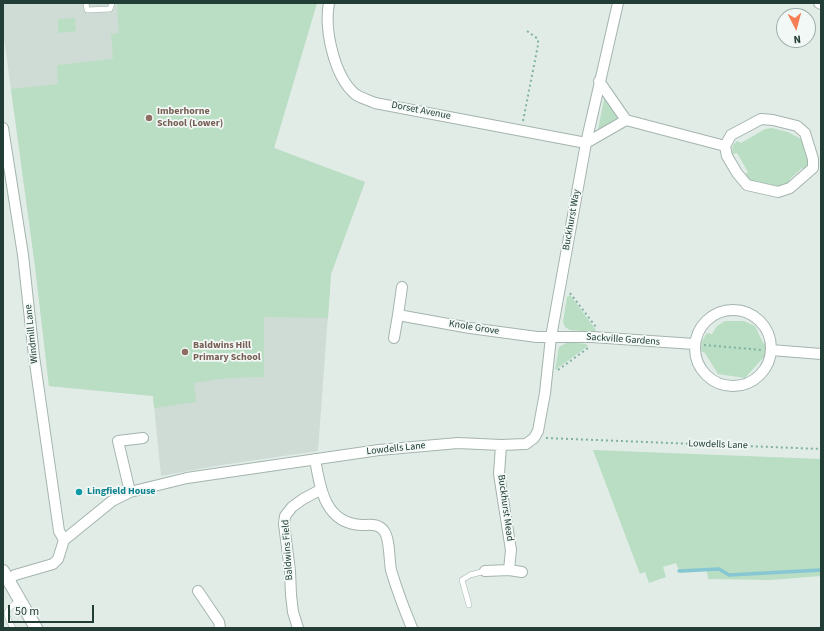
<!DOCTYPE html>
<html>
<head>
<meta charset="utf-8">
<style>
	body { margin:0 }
	#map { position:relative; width:824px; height:631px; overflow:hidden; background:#e1ece7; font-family:"Source Sans 3",sans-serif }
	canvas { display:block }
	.frame { position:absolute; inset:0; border:4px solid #213d36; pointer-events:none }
	.north { position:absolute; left:776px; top:8px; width:40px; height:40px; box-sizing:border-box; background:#f2f8f5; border:1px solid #9eada9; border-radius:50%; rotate:174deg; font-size:11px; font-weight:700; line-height:16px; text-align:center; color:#213d36 }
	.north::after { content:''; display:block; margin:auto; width:14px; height:18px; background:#f67e55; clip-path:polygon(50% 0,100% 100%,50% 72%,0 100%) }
	.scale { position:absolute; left:8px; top:605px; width:86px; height:18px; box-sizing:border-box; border:2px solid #213d36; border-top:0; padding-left:5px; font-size:12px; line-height:14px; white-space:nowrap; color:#213d36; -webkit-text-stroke:3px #f2f8f5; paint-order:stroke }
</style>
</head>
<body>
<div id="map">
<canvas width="824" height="631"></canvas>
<div class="frame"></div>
<div class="north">N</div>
<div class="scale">50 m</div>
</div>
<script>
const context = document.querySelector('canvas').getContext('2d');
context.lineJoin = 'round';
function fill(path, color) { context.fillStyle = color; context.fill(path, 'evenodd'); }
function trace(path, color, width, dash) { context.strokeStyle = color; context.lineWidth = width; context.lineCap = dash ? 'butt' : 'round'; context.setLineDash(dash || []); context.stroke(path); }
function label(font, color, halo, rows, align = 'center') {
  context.font = font + ' "Source Sans 3",sans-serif'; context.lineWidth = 3.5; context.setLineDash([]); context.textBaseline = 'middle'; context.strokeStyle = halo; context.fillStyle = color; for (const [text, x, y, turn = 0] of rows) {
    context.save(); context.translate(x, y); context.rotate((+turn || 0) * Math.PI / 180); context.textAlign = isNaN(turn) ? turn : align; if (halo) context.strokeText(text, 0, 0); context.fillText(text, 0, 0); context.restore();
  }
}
fill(new Path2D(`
	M 3,3 L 317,3 L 274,148 L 365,182 L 331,274 L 318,451 L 215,466 L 161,476 L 153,396 L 49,386 L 35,266 L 3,31 Z`), '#cfdcd6');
fill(new Path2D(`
	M 118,3 L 317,3 L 274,148 L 365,182 L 331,274 L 328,318 L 264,317 L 264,377 L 227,378 L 194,383 L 196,402 L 154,408 L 153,396 L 49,386 L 35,266 L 11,89 L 58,84 L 57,65 L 113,59 L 111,34 L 119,33 L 117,6 Z
	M 75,18 L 76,31 L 58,33 L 58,19 Z
	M 605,95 L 620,118 L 597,134 Z
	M 772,128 L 788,132 L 801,139 L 808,162 L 808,165 L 805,170 L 802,168 L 789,180 L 791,183 L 778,190 L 775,186 L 757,181 L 755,184 L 751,182 L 744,175 L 748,172 L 737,153 L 732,154 L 733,145 L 737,141 L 741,143 L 765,129 Z
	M 570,295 L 596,330 L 595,332 L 570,330 L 565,327 L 563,322 L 567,297 Z
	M 725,321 L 744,321 L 755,326 L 763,343 L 767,345 L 767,357 L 763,358 L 745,378 L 718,374 L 705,353 L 701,351 L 702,341 L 707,333 L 712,334 L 717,326 Z
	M 568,342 L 586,344 L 588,346 L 555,370 L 559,347 Z
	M 593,450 L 821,459 L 821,576 L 770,580 L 708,579 L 707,571 L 680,573 L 676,563 L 663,567 L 666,577 L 649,583 L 645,572 L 640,574 Z`), '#b9dec3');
trace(new Path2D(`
	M 679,571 L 719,569 L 729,575 L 821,570`), '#87c6d3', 3.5);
const service = new Path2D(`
	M 86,3 L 87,10 L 110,9 L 112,3
	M 469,605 L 462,580 L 470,575 L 485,571
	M 13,628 C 4,613 4,610 19,601`);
const minor = new Path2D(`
	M 329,3 C 324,29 334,76 355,94 C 360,98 369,100 375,103 L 586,143 L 626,120 L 599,81
	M 819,3 L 821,4
	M 761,119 L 773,120 L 797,126 L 805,133 L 813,159 L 813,168 L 790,188 L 778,192 L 747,185 L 737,173 L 727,156 L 725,146 L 731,135 Z
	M 626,120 L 725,146
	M 3,128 L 23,255 L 34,356 L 59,531 L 64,540
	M695 348a38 38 0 1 1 76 0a38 38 0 1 1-76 0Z
	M 398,315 L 402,287
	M 394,338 L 398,315 L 470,328 L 537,337 L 592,337 L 694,344
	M 771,350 L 821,354
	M 501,445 L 499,474 L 511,550 L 509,570
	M 315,459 C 320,488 325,524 362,525 C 370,525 378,523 384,531 C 390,539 389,560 391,570 C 397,590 404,609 412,628
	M 130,492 L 118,441 L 143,438
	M 485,571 L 509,570 L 522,572
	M 8,580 L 15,575 L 53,564 L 58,559 L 64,540 L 112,501 L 130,492 L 187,478 L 379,450 L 458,443 L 501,445 L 526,444 L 534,438 L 538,431 L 545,393 L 551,337 L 586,143 L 618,3
	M 198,591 L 219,622 L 220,628
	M 298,628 L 293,612 L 291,595 L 290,571 L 284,524 L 285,516 L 292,507 L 303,499 L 320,490`);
const tertiary = new Path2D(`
	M 3,571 L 36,628`);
trace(service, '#a4b4ae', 6);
trace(minor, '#a4b4ae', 12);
trace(tertiary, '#a4b4ae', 14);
trace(new Path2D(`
	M 523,121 L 538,45 L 538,39 L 527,31
	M 570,293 L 596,327
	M 704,345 L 762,350
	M 558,370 L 588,348
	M 546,438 L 821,449`), '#80b1a2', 2, [2, 3]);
trace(service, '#fff', 5);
trace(minor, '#fff', 10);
trace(tertiary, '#fff', 12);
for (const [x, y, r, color] of [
	[149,118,4,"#8d6e63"],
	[185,352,4,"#8d6e63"],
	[79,492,4,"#0f9aa8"]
]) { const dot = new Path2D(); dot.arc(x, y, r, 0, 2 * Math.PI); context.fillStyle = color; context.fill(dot); trace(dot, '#f2f8f5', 1.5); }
label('10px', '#213d36', '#f2f8f5', [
	["Dorset Avenue",421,111,11],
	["Buckhurst Way",572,220,-80],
	["Knole Grove",474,328,9],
	["Windmill Lane",32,334,-96],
	["Sackville Gardens",623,340,4],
	["Lowdells Lane",718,445,2],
	["Lowdells Lane",396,449,-6],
	["Buckhurst Mead",505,508,82],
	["Baldwins Field",288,550,-94]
]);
label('bold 10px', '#785e54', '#f2f8f5', [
	["Imberhorne",157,112],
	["School (Lower)",157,124],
	["Baldwins Hill",193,346],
	["Primary School",193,358]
], 'left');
label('bold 10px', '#0d838f', '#f2f8f5', [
	["Lingfield House",87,492]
], 'left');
</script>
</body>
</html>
